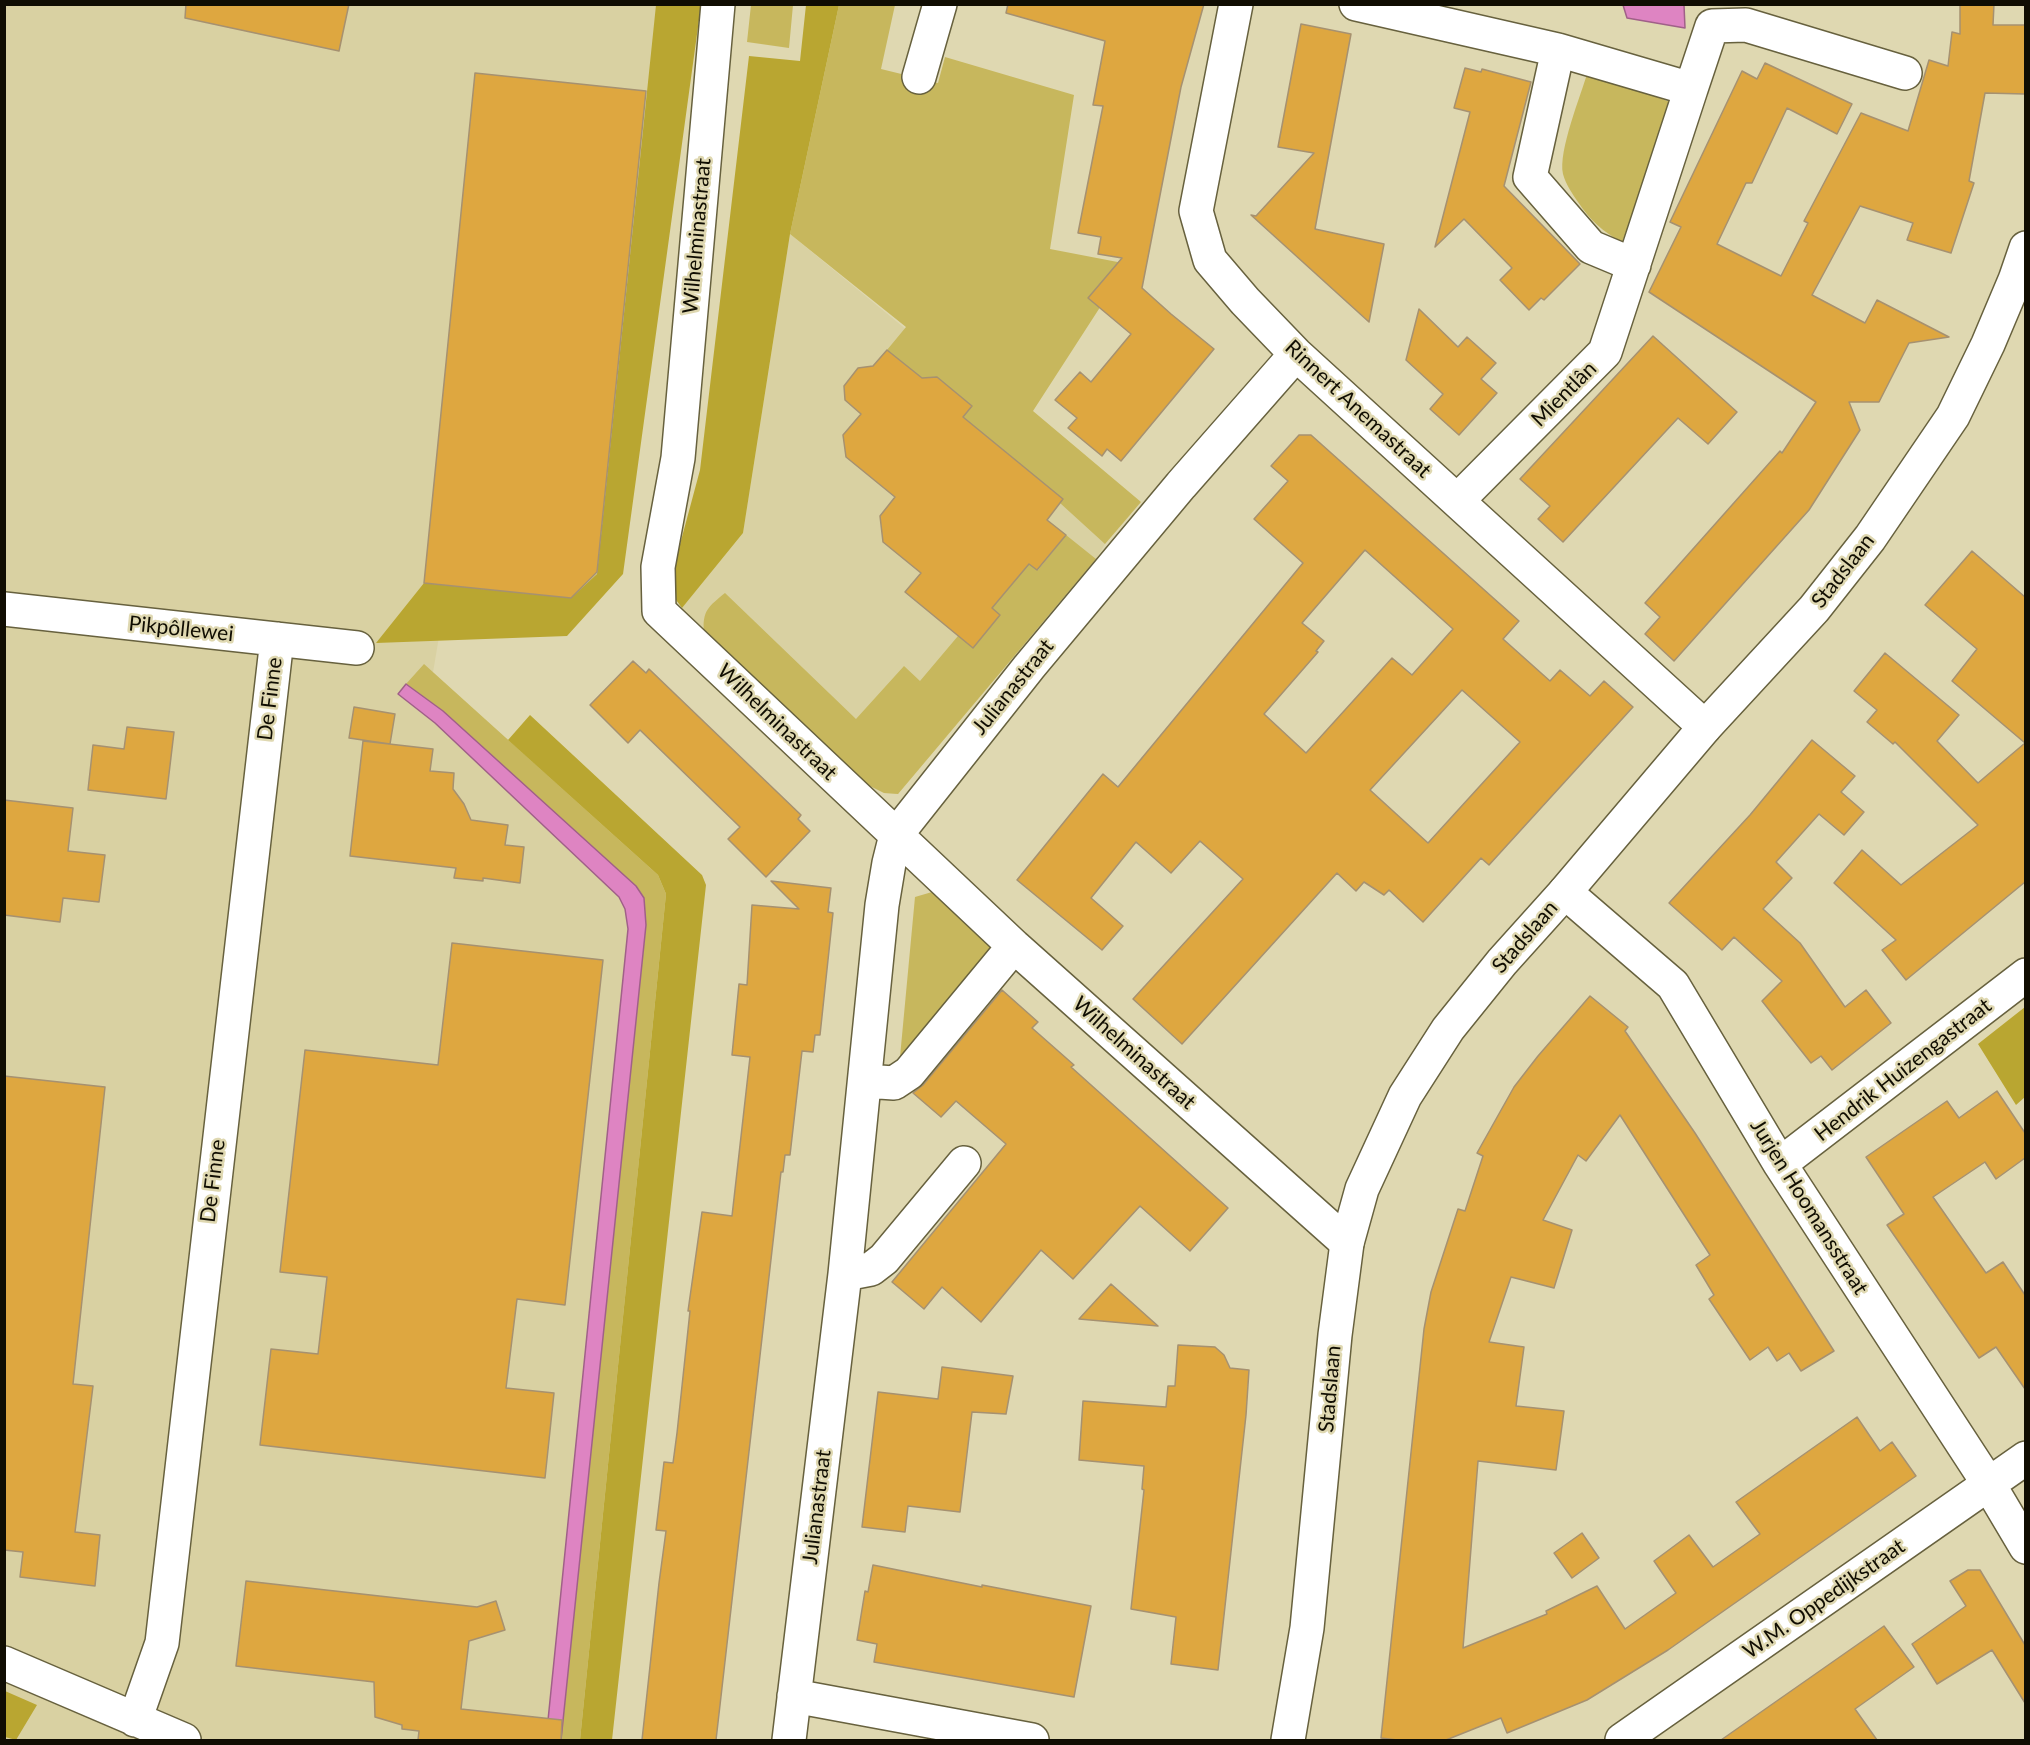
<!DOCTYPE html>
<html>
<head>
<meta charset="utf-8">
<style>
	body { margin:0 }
	#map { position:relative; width:2030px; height:1745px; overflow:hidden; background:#dfd8b1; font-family:Lato,sans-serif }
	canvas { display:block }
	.frame { position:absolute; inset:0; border:6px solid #100d02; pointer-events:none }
</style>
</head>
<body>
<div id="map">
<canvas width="2030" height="1745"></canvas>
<div class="frame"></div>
</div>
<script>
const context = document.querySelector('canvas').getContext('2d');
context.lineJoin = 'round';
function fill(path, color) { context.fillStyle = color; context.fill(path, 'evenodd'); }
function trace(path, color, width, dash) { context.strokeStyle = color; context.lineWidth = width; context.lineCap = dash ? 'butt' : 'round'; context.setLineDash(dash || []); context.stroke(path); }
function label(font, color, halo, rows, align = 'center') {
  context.font = font + ' Lato,sans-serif'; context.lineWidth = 5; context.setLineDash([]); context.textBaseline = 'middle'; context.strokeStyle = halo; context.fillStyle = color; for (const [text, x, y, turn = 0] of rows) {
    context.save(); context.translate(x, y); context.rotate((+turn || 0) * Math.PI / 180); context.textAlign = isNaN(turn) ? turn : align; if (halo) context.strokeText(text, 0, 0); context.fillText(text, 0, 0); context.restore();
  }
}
fill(new Path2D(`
	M 5,5 L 676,5 L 613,570 L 568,618 L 443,613 L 427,708 L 622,884 L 635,930 L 554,1740 L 5,1740 Z
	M 790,234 L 1131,514 L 1105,544 L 1096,559 L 898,794 L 884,793 L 868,785 L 704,632 L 682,608 L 743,533 Z`), '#d9d1a2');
fill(new Path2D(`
	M 751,5 L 793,5 L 789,48 L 747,42 Z
	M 839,5 L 895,5 L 881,69 L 938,83 L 945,57 L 1074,95 L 1050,249 L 1128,264 L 1033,411 L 1141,502 L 1105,544 L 1060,503 L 1059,496 L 963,417 L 972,406 L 937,377 L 922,378 L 887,350 L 906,327 L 790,234 Z
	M 1588,71 L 1678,105 L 1622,242 C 1603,232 1590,220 1578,202 C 1572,193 1566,185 1563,174 C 1558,151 1581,95 1588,71 Z
	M 1066,535 L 1096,559 L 898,794 L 884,793 L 868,785 L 704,632 C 702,611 709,606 725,593 L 856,719 L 904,666 L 920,681 L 958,636 L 1001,597 L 1029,564 L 1038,570 Z
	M 424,664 L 658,875 L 666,894 L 580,1740 L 561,1740 L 646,925 L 443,711 L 406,684 Z
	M 932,892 L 1001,957 L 914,1056 L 900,1057 L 915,897 Z`), '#c7b75d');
fill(new Path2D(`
	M 656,5 L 701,5 L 623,574 L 567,636 L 376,643 L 424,583 L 571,598 L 597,574 Z
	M 806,5 L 839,5 L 790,234 L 743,533 L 682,608 L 668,589 L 700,470 L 749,56 L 800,61 Z
	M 530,715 L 702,875 L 706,885 L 612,1740 L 580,1740 L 666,894 L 658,875 L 508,740 Z
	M 2025,1007 L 2025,1097 L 2016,1105 L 1978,1044 Z
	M 5,1691 L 37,1705 L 16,1740 L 5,1737 Z`), '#b9a631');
const water = new Path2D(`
	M 1623,5 L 1684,5 L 1685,28 L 1627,18 Z
	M 406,684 L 443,711 L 636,886 L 644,898 L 646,925 L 561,1740 L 546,1740 L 628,929 L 625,909 L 619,897 L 435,723 L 398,694 Z`);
fill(water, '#de84c2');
trace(water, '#a06088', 1.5);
const building = new Path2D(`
	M 186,4 L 349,4 L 339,51 L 185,18 Z
	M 1008,4 L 1204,4 L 1181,87 L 1142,288 L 1171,314 L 1214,349 L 1121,461 L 1107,449 L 1102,456 L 1068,428 L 1077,418 L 1055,400 L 1080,372 L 1091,382 L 1131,334 L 1088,298 L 1122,258 L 1098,254 L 1101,237 L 1078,233 L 1103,106 L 1093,105 L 1105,41 L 1006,13 Z
	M 1960,4 L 1994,4 L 1993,25 L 2025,25 L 2025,94 L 1985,93 L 1969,181 L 1974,183 L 1951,253 L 1907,240 L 1913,223 L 1860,206 L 1812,295 L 1865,323 L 1877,300 L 1949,337 L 1909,343 L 1879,402 L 1849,402 L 1860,430 L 1809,510 L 1674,661 L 1645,634 L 1660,617 L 1645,603 L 1780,451 L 1782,453 L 1816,402 L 1649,292 L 1681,227 L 1670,222 L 1742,71 L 1757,79 L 1765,63 L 1852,104 L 1837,134 L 1787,108 L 1752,183 L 1746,183 L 1717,244 L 1781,276 L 1808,223 L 1804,221 L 1861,113 L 1908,131 L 1929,60 L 1948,66 L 1952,32 L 1960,34 Z
	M 1301,24 L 1351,34 L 1315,229 L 1384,244 L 1369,322 L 1251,215 L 1256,216 L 1314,153 L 1278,147 Z
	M 1465,68 L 1481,72 L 1482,69 L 1531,82 L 1504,186 L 1580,264 L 1544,300 L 1541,298 L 1529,310 L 1500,280 L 1512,268 L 1464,219 L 1435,247 L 1470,112 L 1454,108 Z
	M 475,73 L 646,91 L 597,572 L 571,598 L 424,583 Z
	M 1419,309 L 1458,347 L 1467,337 L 1496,363 L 1481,379 L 1497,393 L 1459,435 L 1430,409 L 1443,394 L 1406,360 Z
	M 1653,336 L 1737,412 L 1708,444 L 1678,418 L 1563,542 L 1538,519 L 1550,506 L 1520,479 Z
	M 887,350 L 922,378 L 937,377 L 972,406 L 963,417 L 1063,499 L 1047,520 L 1066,535 L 1037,570 L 1029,564 L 992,608 L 1000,615 L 973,648 L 905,592 L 921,573 L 883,542 L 880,516 L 895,497 L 846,457 L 843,435 L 861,414 L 845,400 L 844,386 L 858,368 L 873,366 Z
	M 1299,435 L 1311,435 L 1519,621 L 1503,639 L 1550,681 L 1560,670 L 1590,696 L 1604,681 L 1633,707 L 1489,865 L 1481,858 L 1423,922 L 1389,890 L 1384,895 L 1364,882 L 1356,891 L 1337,873 L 1182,1044 L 1133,999 L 1243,879 L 1200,841 L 1171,873 L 1136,842 L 1091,898 L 1123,926 L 1102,950 L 1017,880 L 1103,774 L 1118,787 L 1303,563 L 1254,519 L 1288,481 L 1271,466 ZM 1365,550 L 1453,629 L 1412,675 L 1392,658 L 1306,753 L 1264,714 L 1318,652 L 1316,651 L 1324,641 L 1302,623 ZM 1462,690 L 1520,742 L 1428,843 L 1370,790 Z
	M 1972,551 L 2025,597 L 2025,882 L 1906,980 L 1882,950 L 1896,940 L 1834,883 L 1862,850 L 1901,885 L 1978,825 L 1895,742 L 1893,744 L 1867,722 L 1877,710 L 1854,691 L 1885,653 L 1959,715 L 1937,741 L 1978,783 L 2025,743 L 1952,681 L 1977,649 L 1925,605 Z
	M 633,661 L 646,673 L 649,669 L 801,815 L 798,819 L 810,831 L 766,877 L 728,839 L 740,827 L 640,730 L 628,743 L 590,705 Z
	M 354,707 L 395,714 L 390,744 L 349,738 Z
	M 127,727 L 174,732 L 166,799 L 88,790 L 93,745 L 124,749 Z
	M 1812,740 L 1855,776 L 1841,792 L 1864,812 L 1844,835 L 1819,814 L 1776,862 L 1792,878 L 1763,909 L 1800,943 L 1845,1007 L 1866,990 L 1891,1023 L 1832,1070 L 1821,1056 L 1811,1063 L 1762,1001 L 1782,981 L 1734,937 L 1722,950 L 1669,903 L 1750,815 Z
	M 363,741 L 433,749 L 430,771 L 454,773 L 453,789 L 464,804 L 471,820 L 508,825 L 505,845 L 524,847 L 520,883 L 483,878 L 483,881 L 454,878 L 456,868 L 350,856 Z
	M 4,800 L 73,808 L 68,851 L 105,855 L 99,902 L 63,898 L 60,922 L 4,915 Z
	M 771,881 L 831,888 L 828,912 L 833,913 L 820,1035 L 815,1035 L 813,1052 L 802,1051 L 790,1155 L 785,1155 L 783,1172 L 781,1172 L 716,1740 L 642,1740 L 659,1583 L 666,1531 L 656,1530 L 664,1462 L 673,1463 L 677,1433 L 690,1311 L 688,1311 L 702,1212 L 732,1216 L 750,1057 L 732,1055 L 739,984 L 747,985 L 752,905 L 799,909 Z
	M 452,943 L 603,960 L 565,1305 L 517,1299 L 506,1388 L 554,1393 L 545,1478 L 260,1445 L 271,1349 L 318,1354 L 327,1277 L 280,1272 L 305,1050 L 438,1065 Z
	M 1002,990 L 1038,1022 L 1032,1028 L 1074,1065 L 1071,1067 L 1228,1208 L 1190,1251 L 1140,1206 L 1073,1279 L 1041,1250 L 981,1322 L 942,1287 L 924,1309 L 892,1282 L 1006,1144 L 956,1101 L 941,1117 L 913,1093 L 923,1085 Z
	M 1590,996 L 1628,1027 L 1625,1031 L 1695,1133 L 1834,1351 L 1801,1371 L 1789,1353 L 1777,1361 L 1768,1347 L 1750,1360 L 1709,1299 L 1714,1295 L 1696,1265 L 1710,1255 L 1620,1115 L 1586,1161 L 1578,1155 L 1543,1220 L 1572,1230 L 1554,1288 L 1511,1277 L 1489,1342 L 1524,1347 L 1516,1406 L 1564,1411 L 1556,1470 L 1478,1461 L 1463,1648 L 1547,1614 L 1546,1611 L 1597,1586 L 1625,1629 L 1676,1593 L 1654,1561 L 1689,1535 L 1713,1567 L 1760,1534 L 1736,1502 L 1857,1417 L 1880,1451 L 1892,1442 L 1916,1476 L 1668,1650 L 1587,1700 L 1507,1733 L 1501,1718 L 1446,1740 L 1397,1740 L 1381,1738 L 1424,1329 L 1431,1292 L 1458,1209 L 1465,1211 L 1483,1156 L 1477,1153 L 1514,1087 L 1538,1056 Z
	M 4,1076 L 105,1087 L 73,1384 L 93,1386 L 75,1532 L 100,1535 L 95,1586 L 20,1577 L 23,1552 L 4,1550 Z
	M 1997,1091 L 2025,1133 L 2025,1158 L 1996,1179 L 1985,1162 L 1933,1197 L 1986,1273 L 2003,1262 L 2025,1295 L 2025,1389 L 1996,1347 L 1979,1358 L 1887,1225 L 1904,1214 L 1866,1157 L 1947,1101 L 1959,1118 Z
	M 1111,1284 L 1158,1326 L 1079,1319 Z
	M 1178,1345 L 1215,1347 L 1224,1355 L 1230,1368 L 1249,1370 L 1246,1415 L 1218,1670 L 1171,1664 L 1176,1617 L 1131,1609 L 1144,1490 L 1142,1489 L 1144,1466 L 1079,1460 L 1083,1401 L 1166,1407 L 1168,1386 L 1175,1386 Z
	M 942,1367 L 1013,1376 L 1006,1414 L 972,1412 L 960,1512 L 908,1506 L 905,1532 L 862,1527 L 878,1392 L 938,1399 Z
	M 1582,1533 L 1599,1558 L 1572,1578 L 1554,1553 Z
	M 873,1565 L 982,1587 L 982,1585 L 1091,1606 L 1074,1697 L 874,1662 L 877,1644 L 857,1640 L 865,1591 L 868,1592 Z
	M 1968,1570 L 1980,1570 L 2025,1645 L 2025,1703 L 1992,1650 L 1937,1684 L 1912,1644 L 1966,1606 L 1950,1581 Z
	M 246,1581 L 477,1607 L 496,1601 L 505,1630 L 469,1641 L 461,1709 L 562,1720 L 561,1740 L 418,1740 L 419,1731 L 402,1729 L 402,1725 L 375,1717 L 374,1682 L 236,1666 Z
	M 1884,1626 L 1914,1667 L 1855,1709 L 1877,1740 L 1721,1740 Z`);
fill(building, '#dea740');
trace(building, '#a69170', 1.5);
const minor = new Path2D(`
	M 718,4 L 678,458 L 658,567 L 659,611 L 1014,946 L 1347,1243
	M 1236,4 L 1196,211 L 1210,260 L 1245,301 L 1296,354 L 1705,727
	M 1356,4 L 1558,50 L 1691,89 L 1712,26 L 1746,25 L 1905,73
	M 1558,50 L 1530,177 L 1591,247 L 1634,265
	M 919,77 L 940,4
	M 1458,500 L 1605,352 L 1691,89
	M 4,609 L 357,648
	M 1565,892 L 1673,985 L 1780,1164 L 1988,1483 L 2026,1547
	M 865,1081 L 894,1083 L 909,1073 L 1014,946
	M 1780,1164 L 2026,975
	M 845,1274 L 871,1269 L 884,1259 L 964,1163
	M 4,1663 L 184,1740
	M 794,1696 L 1032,1740
	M 135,1720 L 162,1643 L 277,639
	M 789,1740 L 845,1274 L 882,905 L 889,863 L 896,835 L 1029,667 L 1181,485 L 1296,354
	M 1622,1740 L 2026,1458`);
const tertiary = new Path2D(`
	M 1288,1740 L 1307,1628 L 1335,1335 L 1347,1243 L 1362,1189 L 1405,1096 L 1448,1029 L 1502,962 L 1565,892 L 1705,727 L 1814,609 L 1870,538 L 1953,416 L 1988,344 L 2015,280 L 2026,248`);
trace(minor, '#67613e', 36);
trace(tertiary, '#67613e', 36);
trace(minor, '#fff', 33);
trace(tertiary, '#fff', 33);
label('21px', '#100d02', '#dfd8b1', [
	["Wilhelminastraat",697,236,-85],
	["Mientlân",1564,394,-45],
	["Rinnert Anemastraat",1358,409,43],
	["Stadslaan",1843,571,-52],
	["Pikpôllewei",181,629,6],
	["Julianastraat",1013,687,-51],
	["De Finne",270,699,-83],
	["Wilhelminastraat",777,722,44],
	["Stadslaan",1525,937,-49],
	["Wilhelminastraat",1134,1053,42],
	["Hendrik Huizengastraat",1903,1070,-38],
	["De Finne",213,1181,-83],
	["Jurjen Hoomansstraat",1809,1207,58],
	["Stadslaan",1330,1389,-85],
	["Julianastraat",817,1507,-83],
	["W.M. Oppedijkstraat",1824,1599,-35]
]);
</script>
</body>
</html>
